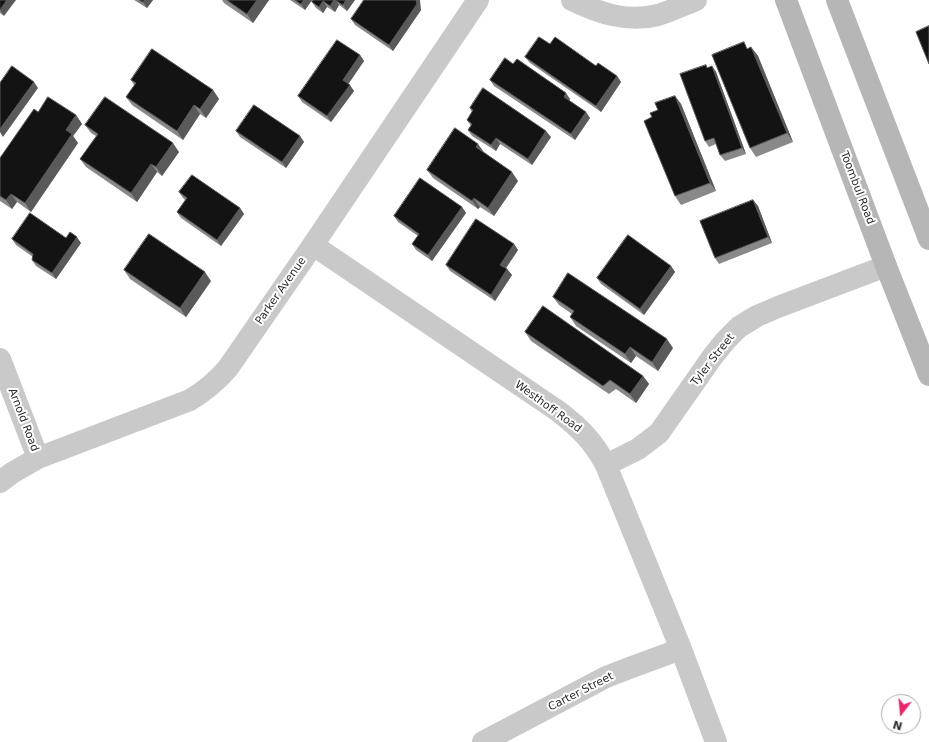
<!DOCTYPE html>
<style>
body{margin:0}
#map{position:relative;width:929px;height:742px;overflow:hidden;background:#fff;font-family:"DejaVu Sans",sans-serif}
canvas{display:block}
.north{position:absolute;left:881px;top:694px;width:40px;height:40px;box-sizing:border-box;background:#fff;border:1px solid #ababab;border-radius:50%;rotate:196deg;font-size:11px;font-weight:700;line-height:16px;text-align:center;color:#2c2c2c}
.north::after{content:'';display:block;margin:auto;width:14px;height:18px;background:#f0226b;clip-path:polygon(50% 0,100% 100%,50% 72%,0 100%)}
</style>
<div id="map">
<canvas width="929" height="742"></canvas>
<div class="north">N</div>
</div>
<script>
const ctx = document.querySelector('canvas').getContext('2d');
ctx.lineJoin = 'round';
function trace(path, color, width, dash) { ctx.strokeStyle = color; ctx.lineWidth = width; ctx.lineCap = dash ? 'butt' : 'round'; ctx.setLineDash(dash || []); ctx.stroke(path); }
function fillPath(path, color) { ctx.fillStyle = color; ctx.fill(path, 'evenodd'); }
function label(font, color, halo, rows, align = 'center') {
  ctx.font = font + ' "DejaVu Sans",sans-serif'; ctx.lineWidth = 4; ctx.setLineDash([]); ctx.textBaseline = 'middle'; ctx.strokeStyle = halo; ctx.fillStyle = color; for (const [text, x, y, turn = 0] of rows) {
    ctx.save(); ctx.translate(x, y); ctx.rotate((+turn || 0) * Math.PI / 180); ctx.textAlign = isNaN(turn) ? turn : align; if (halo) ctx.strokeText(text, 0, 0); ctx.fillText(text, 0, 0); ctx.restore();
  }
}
trace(new Path2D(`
 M572,0C599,13 628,23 658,15C671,11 684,5 696,0
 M313,245L558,411C580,428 593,441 606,465L681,649L716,742
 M0,359L38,458
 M606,465L638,449L659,433L713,356L726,340L739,327L757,316L778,307L886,266
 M0,482L12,473L38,458L190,400C205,391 217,381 228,368L313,245L478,0
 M483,742L606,677L632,667L681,649`), '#c9c9c9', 22);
trace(new Path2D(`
 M786,0L886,266L929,375
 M837,0L929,239`), '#b6b6b6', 22);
fillPath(new Path2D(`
 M0,0L4,16L0,13Z
 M134,0H153L147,8Z
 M222,0H269L253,23L224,3Z
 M290,0H312L305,10Z
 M313,0H355L347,11L339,5L335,12L327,7L323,13L316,8L312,2Z
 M421,10L393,51L355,25L351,19Z
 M550,44L617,76L621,82L601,112L530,63L525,57Z
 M751,47L758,56L793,142L756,157L750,148Z
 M360,55L364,61L348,84L354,91L331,122L302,102L298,96Z
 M513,64L570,99L569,101L590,118L575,140L494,86L490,80Z
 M706,65L708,68L712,66L716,72L746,154L725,161L720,155L716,144L709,147L705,141Z
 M131,80L213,90L219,99L206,118L200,114L183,140L132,105L126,97L134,85Z
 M675,96L681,104L716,191L681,205L675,196L652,117L658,110Z
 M470,108L551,137L532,165L500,144L496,151L472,136L468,130L471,126L467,120L472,112Z
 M38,112L76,115L82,124L73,136L78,143L31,212L17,202L12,209L0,201V158Z
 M85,125L179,152L162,176L157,172L137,202L86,167L80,159L96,136L91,133Z
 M236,131L300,136L304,142L286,168L240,137Z
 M483,152L518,181L494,216L480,207L478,209L433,178L427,170Z
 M179,192L240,208L244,214L221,246L181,218L177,212L185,200L183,198Z
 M753,200L758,206L772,243L719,264L715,258Z
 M462,207L466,213L432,261L416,250L412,244L418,236L398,222L394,216Z
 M66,238L81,243L56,279L36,266L32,260L33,257L16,245L12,239Z
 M514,244L518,250L506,268L507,269L512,275L495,301L450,271L446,265Z
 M671,266L675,272L644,315L601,284L597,278Z
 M124,270L211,281L186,317L130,279Z
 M553,297L673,348L658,371L636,356L631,363L576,326L570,317L572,314L559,305Z
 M525,332L643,376L649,384L636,403L616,389L609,394L531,341Z`), '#898989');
fillPath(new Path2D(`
 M7,0H16L4,16L0,10Z
 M145,0H153L147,8L143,2Z
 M257,0H269L253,23L247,14Z
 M304,0H312L305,10L301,4Z
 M334,0H335L339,5L335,12L330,6Z
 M346,0H355L347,11L343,5Z
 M416,0H420L421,10L393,51L389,45Z
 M323,1L327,7L323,13L319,7Z
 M751,47L758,56L793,142L787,133Z
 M360,55L364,61L347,86L343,80Z
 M712,66L716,72L746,154L742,148Z
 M617,76L621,82L601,112L596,106Z
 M34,82L38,88L3,137L0,132V129Z
 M350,85L354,91L331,122L327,116Z
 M213,90L219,99L206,118L200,109Z
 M566,93L570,99L568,103L564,97Z
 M675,96L681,104L716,191L710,183Z
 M194,105L200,114L183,140L177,131Z
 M586,112L590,118L575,140L571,134Z
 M76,115L82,124L73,136L78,143L31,212L25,203L66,130Z
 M546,131L551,137L532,165L528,159Z
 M300,136L304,142L286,168L282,162Z
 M496,138L500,144L496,151L491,145Z
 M173,143L179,152L162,176L156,167Z
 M478,144L484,152L476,147Z
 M151,164L157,172L137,202L131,193Z
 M512,172L518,181L494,216L488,208Z
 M11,194L17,202L12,209L6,200Z
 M474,198L480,207L478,209L472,201Z
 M753,200L758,206L772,243L768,237Z
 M462,207L466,213L432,261L428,255Z
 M240,208L244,214L221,246L217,240Z
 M77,237L81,243L56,279L52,273Z
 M514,244L518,250L504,271L500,265Z
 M671,266L675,272L644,315L640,309Z
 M507,269L512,275L495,301L491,295Z
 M205,272L211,281L186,317L180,308Z
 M667,339L673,348L658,371L652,362Z
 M630,347L636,356L631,363L625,354Z
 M643,376L649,384L636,403L630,394Z`), '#5a5a5a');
const building = new Path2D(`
 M0,0H7L0,10Z
 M139,0H145L143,2Z
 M227,0H257L247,14Z
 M295,0H304L301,4Z
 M313,0H334L330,6L323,1L319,7L312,2Z
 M335,0H346L343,5Z
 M364,0H416L417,4L389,45L351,19Z
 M929,26V64L916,32Z
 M539,37L550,44L555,37L596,66L598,63L617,76L596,106L525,57Z
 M337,40L360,55L343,80L350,85L327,116L298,96Z
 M744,42L747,49L751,47L787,133L750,148L712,55Z
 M152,49L213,90L200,109L194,105L177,131L126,97L136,83L131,80Z
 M505,58L513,64L517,59L566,93L564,97L586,112L571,134L490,80Z
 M706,65L707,68L712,66L742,148L720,155L714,138L705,141L680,74Z
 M12,66L34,82L0,129V83Z
 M483,88L546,131L528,159L496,138L491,145L468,130L472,124L467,120L473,110L470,108Z
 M675,96L710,183L675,196L644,121L652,117L650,113L658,110L655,103Z
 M48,97L76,115L66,130L72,134L25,203L11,194L6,200L0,196V158L34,109L38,112Z
 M105,97L173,143L156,167L151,164L131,193L80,159L98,134L85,125Z
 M254,105L300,136L282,162L236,131Z
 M455,128L478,144L476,147L512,172L488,208L474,198L472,201L427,170Z
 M192,175L240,208L217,240L177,212L187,198L179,192Z
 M420,178L462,207L428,255L412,244L419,234L394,216Z
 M753,200L768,237L715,258L700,221Z
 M30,213L66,238L70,232L77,237L52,273L32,260L33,254L12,239Z
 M476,219L514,244L500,265L507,269L491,295L446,265Z
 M149,234L205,272L180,308L124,270Z
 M628,235L671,266L640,309L597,278Z
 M568,273L667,339L652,362L630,347L625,354L570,317L574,311L553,297Z
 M543,306L643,376L630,394L610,380L603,386L525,332Z`);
fillPath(building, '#131313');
trace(building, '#5a5a5a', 1);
label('11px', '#2c2c2c', '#fff', [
 ["Toombul Road",857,188,69],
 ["Parker Avenue",281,291,-55],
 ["Tyler Street",713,360,-52],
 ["Westhoff Road",548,407,36],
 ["Arnold Road",23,420,69],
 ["Carter Street",581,692,-27]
]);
</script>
